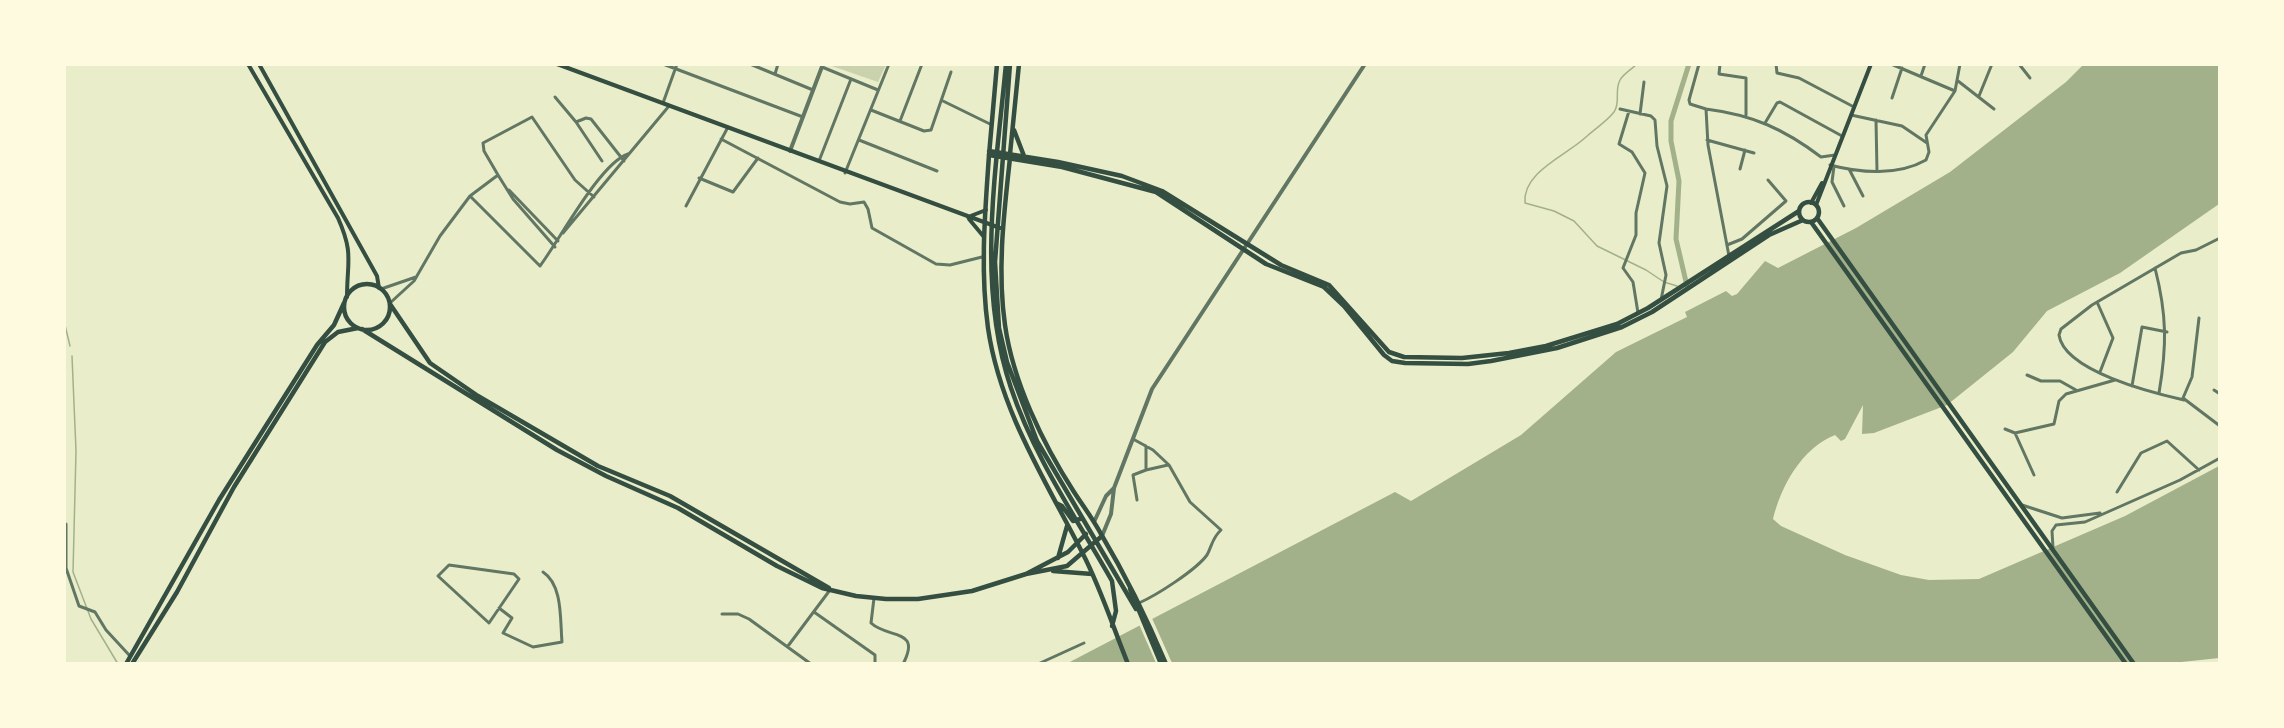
<!DOCTYPE html>
<style>
body{margin:0}
#map{position:relative;width:2284px;height:728px;overflow:hidden;background:#e9edc9;font-family:"Noto Sans",sans-serif}
canvas{display:block}
.frame{position:absolute;inset:0;border:66px solid #fefae0;pointer-events:none}
</style>
<div id="map">
<canvas width="2284" height="728"></canvas>
<div class="frame"></div>
</div>
<script>
const ctx = document.querySelector('canvas').getContext('2d');
ctx.lineJoin = 'round';
function fillPath(path, color) { ctx.fillStyle = color; ctx.fill(path, 'evenodd'); }
function trace(path, color, width, dash) { ctx.strokeStyle = color; ctx.lineWidth = width; ctx.lineCap = dash ? 'butt' : 'round'; ctx.setLineDash(dash || []); ctx.stroke(path); }
fillPath(new Path2D(`
 M829,65H886L878,82Z`), '#cad2ad');
fillPath(new Path2D(`
 M2083,65H2219V204L2120,273L2047,311L2013,352L1947,405L1874,433L1862,434L1863,405L1845,439L1841,441L1835,435C1802,448 1781,486 1773,519L1781,526L1845,555L1901,575L1929,580L1979,579L2125,516L2219,466V658L2163,664H1066L1395,492L1411,501L1521,435L1616,352L1687,317L1685,312L1726,291L1732,296L1737,294L1765,261L1778,268L1856,228L1950,172L2066,82Z`), '#a3b18a');
fillPath(new Path2D(`
 M1151,616L1172,663H1156L1138,622Z`), '#e9edc9');
trace(new Path2D(`
 M1637,64C1632,69 1623,74 1620,80C1614,91 1621,102 1614,112C1607,121 1595,129 1586,137C1567,155 1522,172 1525,203L1554,211L1574,221L1597,246L1646,270L1664,282L1677,286
 M64,321L70,346
 M72,356L76,451L73,572L91,619L118,664`), '#a3b18a', 1.5);
trace(new Path2D(`
 M1687,286L1676,239L1679,181L1671,141V121L1689,64`), '#a3b18a', 5);
trace(new Path2D(`
 M663,64L803,117
 M750,64L813,90
 M1699,64L1689,100L1690,104L1706,109L1708,145L1729,256
 M1720,64L1719,74L1746,78V115
 M1776,64L1777,73L1799,78L1854,107
 M1891,64L1955,91
 M2019,64L2030,78
 M822,67L878,90
 M775,74L778,64
 M1921,76L1925,64
 M1958,81L1994,109
 M1979,96L1992,64
 M555,97L576,122L602,161
 M1892,98L1902,68
 M943,101L992,125
 M663,103L677,64
 M1620,109L1651,116L1655,120L1657,146L1667,186L1659,243L1666,275L1661,300
 M1706,109C1753,115 1784,129 1821,157L1835,155
 M871,110L924,131L931,130L951,72
 M1629,111L1619,144L1632,152L1645,173L1636,213V235L1623,268L1633,282L1638,313
 M1640,114L1644,82
 M1851,115L1902,126L1927,143
 M1876,120L1877,171
 M900,121L922,64
 M576,122L586,118L591,119L624,161
 M1765,123L1777,103L1780,102L1842,136
 M721,139L840,202L850,204L864,202L868,209L872,228L936,264L950,265L982,257
 M859,140L937,171
 M1707,140L1754,153
 M819,161L851,79
 M1830,165C1860,173 1898,176 1926,160L1929,152L1926,135L1955,91L1960,64
 M1834,166L1832,182L1844,206
 M1740,169L1745,150
 M1849,169L1863,196
 M845,173L889,64
 M498,175L484,151L483,143L532,117L575,180L594,197
 M699,178L733,192L758,158
 M509,190L558,241
 M470,196L540,266C559,241 600,163 628,154
 M686,206L728,127
 M563,233L669,106
 M1727,245L1742,239L1786,201L1768,180
 M2155,268C2167,315 2167,346 2159,393
 M381,289L416,277
 M2097,302L2113,338L2100,372
 M390,303L414,281L440,236L470,196L498,175L513,199L555,247
 M2199,318L2192,377L2183,398L2220,426
 M2027,375L2041,381H2060L2076,390
 M2132,386L2142,327L2167,332
 M2214,390L2220,394
 M2184,400C2153,393 2064,371 2059,335L2061,329L2092,305L2181,253L2196,250L2220,238
 M2005,429L2015,433L2054,424L2059,401L2066,394L2115,380
 M2015,433L2034,475
 M1133,439L1153,450L1169,465L1190,502L1221,530C1212,538 1212,546 1207,555C1196,570 1157,595 1139,603
 M1146,470L1168,465
 M2117,492L2141,453L2167,441L2199,470
 M1137,500L1133,475L1146,470V446
 M2022,505L2062,518L2100,513
 M66,524V568L79,606L95,612L106,630L130,656
 M2053,548L2052,531L2056,525L2085,522L2180,480L2220,458
 M449,565L514,574L519,579L489,623L438,576Z
 M874,598L871,623C888,639 922,628 903,664
 M499,608L512,618L503,633L533,647L562,642C560,620 563,585 543,572
 M814,612L875,655V664
 M722,614H738L749,619L811,664
 M788,646L830,590
 M1038,664L1084,643`), '#617663', 3);
trace(new Path2D(`
 M790,151L823,64
 M1094,522L1106,496L1114,488L1152,389L1365,64
 M1102,536L1111,514L1114,488`), '#617663', 4);
trace(new Path2D(`
 M248,64L338,218C354,254 347,261 347,297
 M259,64L377,276L379,288
 M557,64L1000,228
 M1811,203L1822,183
 M1816,205L1871,64
 M968,217L986,210
 M969,219L984,237`), '#344e41', 4);
trace(new Path2D(`
 M1006,64C996,171 976,285 1011,388C1034,457 1077,519 1112,581L1116,611L1112,626
 M1010,64L995,262L999,328L1007,362L1037,441L1136,609
 M989,155C985,213 980,270 988,328C1000,411 1046,481 1083,554C1101,589 1113,627 1128,664
 M1010,158C1004,213 997,269 1005,325C1013,382 1043,444 1074,492C1083,506 1093,519 1101,534C1126,576 1147,619 1166,664
 M344 307a23 23 0 1 1 46 0a23 23 0 1 1-46 0Z
 M390,304L430,363L478,396L598,466L670,496L829,588
 M362,329L557,450L606,476L678,508L777,566L822,588L856,596L886,599H918L972,591L1026,574L1067,566L1102,536
 M1056,503L1062,506L1073,521L1080,519
 M1058,558L1067,526
 M1053,571L1092,574
 M1026,574L1068,552L1086,534
 M1130,589L1161,664
 M126,664L219,500L317,345L334,325L344,303
 M132,664L177,592L234,487L325,342L338,332L358,328`), '#344e41', 4.5);
trace(new Path2D(`
 M997,64L989,155L1062,167L1156,192L1266,264L1324,287L1344,306L1384,355L1392,361L1405,363L1468,364L1491,361L1557,348L1622,327L1652,312L1769,235L1803,220
 M1014,130L1024,156
 M989,151L1058,162L1122,176L1162,191L1281,265L1329,285L1389,352L1404,357L1462,358L1509,353L1546,346L1617,324L1648,308L1799,211
 M1010,154L1019,64
 M1799 212a10 10 0 1 1 20 0a10 10 0 1 1-20 0Z
 M1817,218L2134,664
 M1811,222L2126,664`), '#344e41', 4.5);
</script>
